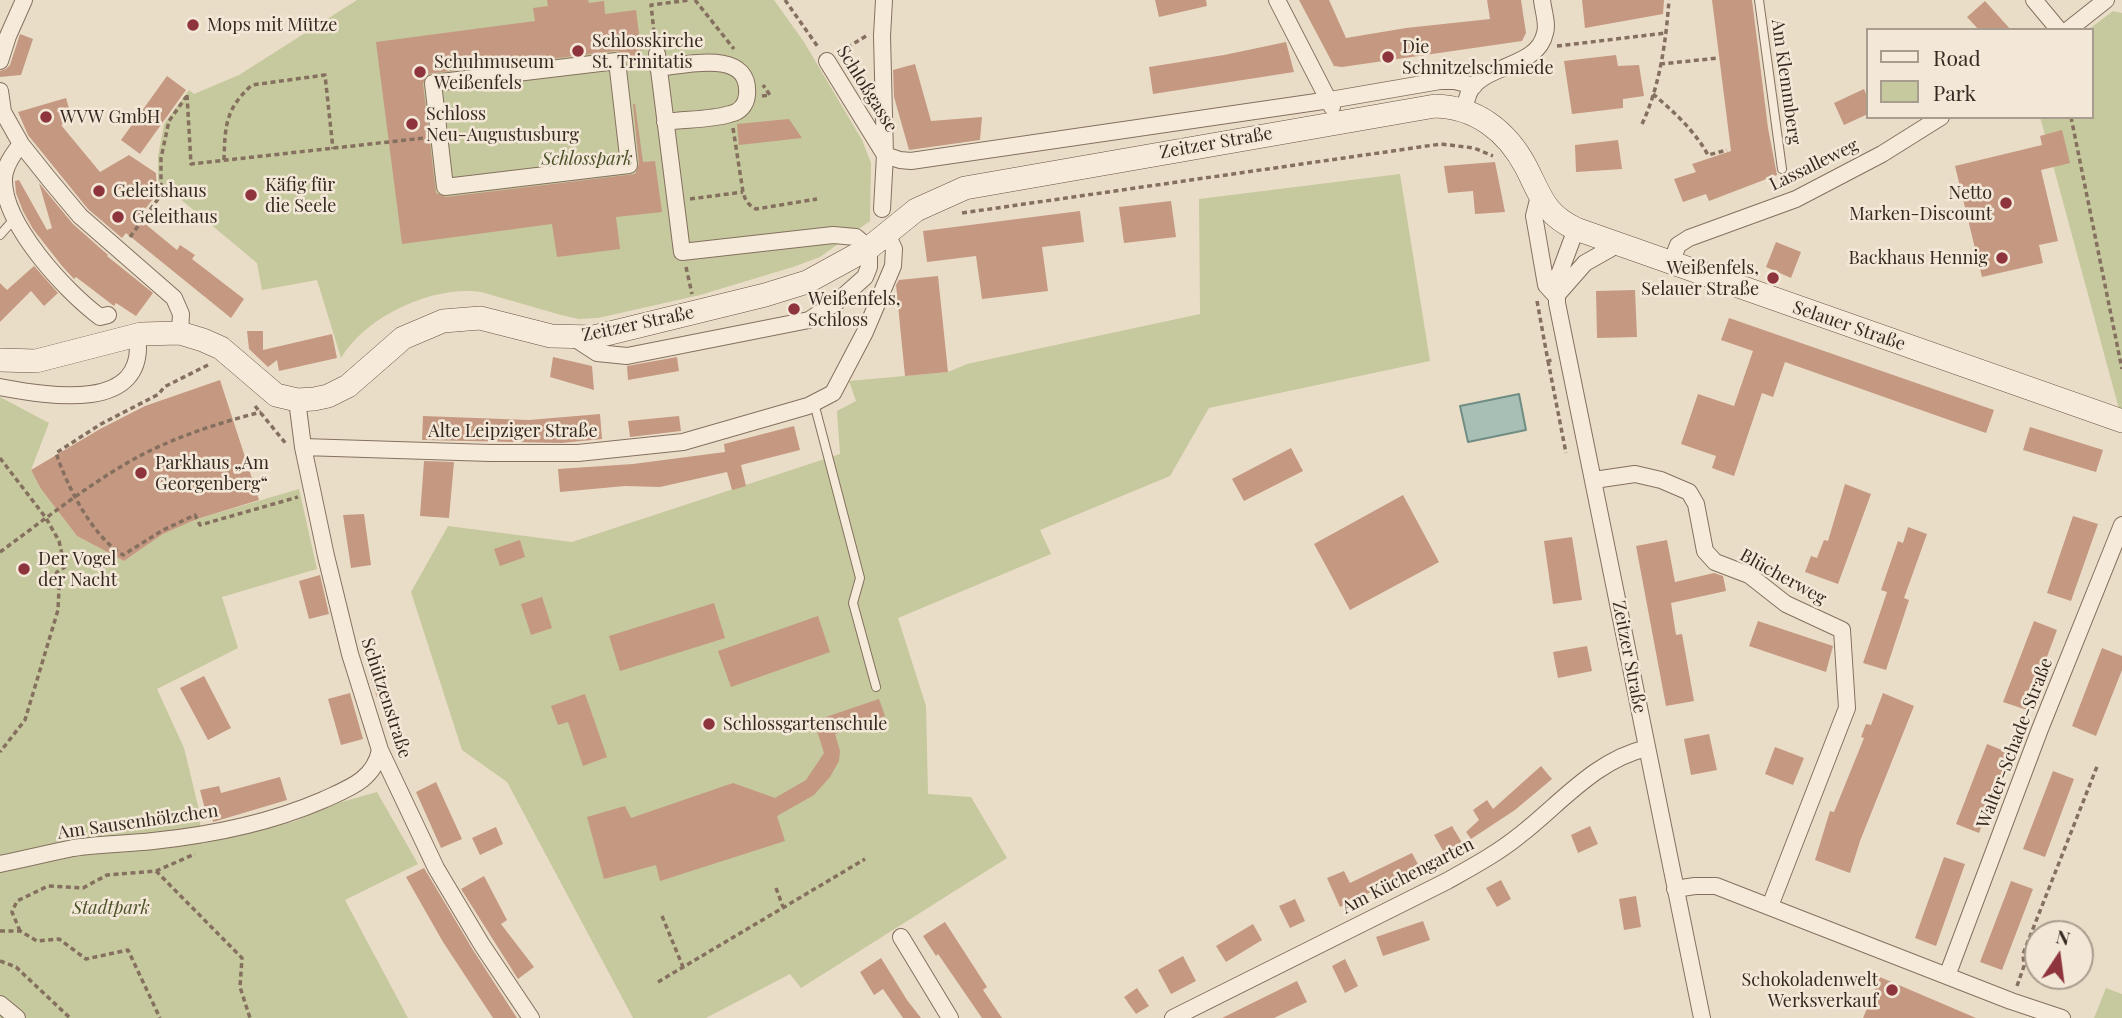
<!DOCTYPE html>
<meta charset="utf-8">
<style>
body{margin:0}
#map{position:relative;width:2122px;height:1018px;overflow:hidden;background:#eaddc8;font-family:"Playfair Display",serif}
canvas{display:block}
.legend{position:absolute;left:1866px;top:28px;width:228px;height:91px;box-sizing:border-box;background:#f3e8d7;border:2px solid #a89c8e;margin:0;padding:9px 12px;list-style:none;font-size:21px;color:#372921}
.legend li{display:flex;align-items:center;gap:14px;height:35px}
.legend b{width:35px;border:2px solid #a89c8e}
.north{position:absolute;left:2024px;top:920px;width:70px;height:70px;box-sizing:border-box;background:#f3e8d7;border:2px solid #a89c8e;border-radius:50%;rotate:13deg;font-size:19px;font-weight:700;line-height:28px;text-align:center;color:#372921}
.north::after{content:'';display:block;margin:auto;width:24px;height:32px;background:#8e343d;clip-path:polygon(50% 0,100% 100%,50% 72%,0 100%)}
</style>
<div id="map">
<canvas width="2122" height="1018"></canvas>
<ul class="legend">
<li><b style="height:9px;background:#f6ebda"></b>Road</li>
<li><b style="height:19px;background:#c6c89d"></b>Park</li>
</ul>
<div class="north">N</div>
</div>
<script>
const ctx = document.querySelector('canvas').getContext('2d');
ctx.lineJoin = 'round';
function fillPath(path, color) { ctx.fillStyle = color; ctx.fill(path, 'evenodd'); }
function trace(path, color, width, dash) { ctx.strokeStyle = color; ctx.lineWidth = width; ctx.lineCap = dash ? 'butt' : 'round'; ctx.setLineDash(dash || []); ctx.stroke(path); }
function label(font, color, halo, rows, align = 'center') {
  ctx.font = font + ' "Playfair Display",serif'; ctx.lineWidth = 5; ctx.setLineDash([]); ctx.textBaseline = 'middle'; ctx.strokeStyle = halo; ctx.fillStyle = color; for (const [text, x, y, turn = 0] of rows) {
    ctx.save(); ctx.translate(x, y); ctx.rotate((+turn || 0) * Math.PI / 180); ctx.textAlign = isNaN(turn) ? turn : align; if (halo) ctx.strokeText(text, 0, 0); ctx.fillText(text, 0, 0); ctx.restore();
  }
}
fillPath(new Path2D(`
 M357,0H774L804,42L862,140L871,163L870,221L820,257L793,267L700,295L598,318L579,319L561,315L481,292C433,285 366,316 341,358L317,280L262,290L257,263L179,198L158,191V156L164,124L189,90L194,94L239,75Z
 M2113,11L2122,13V410L2119,409L2040,117H2092V30H2088Z
 M1400,174L1430,361L1209,408L1170,476L1040,530L1051,554L898,618L926,706L928,794L971,797L1007,858L801,988L790,974L706,1018H633L507,782L462,750L411,592L448,526L572,542L840,454L837,411L856,401L849,381L948,372L967,364L1200,314L1199,199Z
 M0,397L49,423L31,470L41,489L77,536L124,561L163,534L197,519L299,489L317,569L222,597L238,648L157,689L184,748L199,810L202,844L293,822L338,803L377,792L418,864L345,900L408,1018H0Z
 M2106,988L2122,994V1018H2094Z`), '#c6c89d');
const water = new Path2D(`
 M1519,394L1526,430L1468,442L1460,406Z`);
fillPath(water, '#a8bfb6');
trace(water, '#708d83', 2);
fillPath(new Path2D(`
 M547,0H588L589,3L604,1L605,14L636,10L642,58L627,60L625,54L616,51L427,74L423,84L436,193L446,197L635,174L639,164L633,104H635L643,162L655,161L662,212L616,217L620,249L557,257L552,224L402,244L376,42L535,21L533,8L548,6Z
 M1155,0H1206L1207,6L1159,17Z
 M1299,0H1329L1346,38L1406,28L1490,19L1487,0H1521L1526,33L1522,41L1342,67L1334,66Z
 M1582,0H1664L1663,14L1585,28Z
 M1712,0H1752L1768,128L1777,175L1709,201L1706,194L1683,202L1674,179L1696,172L1692,164L1731,151Z
 M1985,1L2011,30H1979L1967,17Z
 M20,34L33,39L21,75L0,77V71L6,69L10,65Z
 M1286,42L1294,72L1153,94L1149,67L1224,55Z
 M1616,55L1618,66L1639,65L1644,96L1623,99V108L1572,114L1564,61Z
 M915,64L931,121L982,117L980,140L909,150L894,97L893,70Z
 M167,76L186,90L140,154L121,140Z
 M1864,89L1868,99V114L1844,125L1834,103Z
 M66,98L73,122L61,125L100,172L129,155L156,173L157,194L138,218L177,250L180,245L195,255L192,259L244,299L231,318L126,233L122,238L88,209L28,135L18,112Z
 M789,119L802,138L739,145L737,124Z
 M2062,130L2070,163L2041,170L2058,241L2039,245L2043,263L1982,277L1955,166L2042,145L2040,136Z
 M1618,140L1622,169L1576,172L1575,145Z
 M1495,162L1505,212L1475,214L1473,191L1448,193L1444,166Z
 M19,180L47,230L52,228L39,183L73,224L108,255L107,256L153,293L136,316L116,303L114,306L76,277L74,279L62,266L33,229L23,211L16,193L15,181Z
 M1171,201L1176,237L1124,243L1119,207Z
 M1080,211L1084,242L1042,247L1048,291L982,299L976,256L927,262L923,231Z
 M1776,242L1801,252L1791,278L1766,267Z
 M34,266L58,293L44,306L31,291L0,322V283L7,290Z
 M938,276L948,372L905,376L896,285L899,280Z
 M1635,290L1637,337L1597,338L1596,291Z
 M1729,318L1994,410L1986,433L1785,362L1773,397L1762,393L1734,476L1712,468L1716,456L1681,444L1698,394L1734,406L1753,351L1721,340Z
 M247,331H263V350L332,334L337,358L279,371L277,360L268,367L249,349Z
 M553,357L592,366L594,390L550,377Z
 M677,357L679,371L628,380L627,366Z
 M220,380L259,500L197,519L163,534L124,561L77,536L41,489L31,470L100,429L145,406Z
 M600,414L602,439L561,443L422,440L423,416L529,420Z
 M679,416L681,431L630,437L628,421Z
 M794,426L800,450L741,465L746,486L732,490L727,472L660,487L625,486L560,492L558,469L633,464L725,452L724,444Z
 M2030,427L2103,450L2096,472L2023,450Z
 M1291,448L1303,471L1244,501L1232,479Z
 M424,461L454,462L449,518L420,516Z
 M1845,484L1871,494L1838,584L1805,572L1811,556L1817,558L1824,540L1828,541Z
 M1403,495L1439,562L1350,610L1314,544Z
 M364,514L371,565L351,568L343,515Z
 M2073,516L2098,524L2071,601L2047,593Z
 M1908,527L1927,534L1904,598L1909,600L1886,670L1863,663L1887,592L1881,590L1898,541L1903,543Z
 M1572,537L1582,600L1553,604L1544,541Z
 M520,540L525,557L500,566L494,549Z
 M1667,540L1675,582L1714,573L1723,576L1726,591L1671,603L1676,635L1682,634L1694,701L1666,706L1636,546Z
 M320,575L329,614L309,619L299,581Z
 M542,597L552,628L531,635L521,604Z
 M714,603L725,638L620,671L609,636Z
 M818,616L830,652L731,687L718,651Z
 M1758,621L1833,646L1826,672L1749,646Z
 M2034,621L2057,630L2027,710L2003,702Z
 M1587,646L1592,671L1558,678L1553,652Z
 M2102,648L2122,656V670L2096,736L2072,726Z
 M384,671L390,693L377,698L370,674Z
 M204,676L231,728L208,740L180,688Z
 M350,693L363,739L341,745L328,699Z
 M1883,693L1914,706L1860,841L1850,873L1815,860L1830,811L1834,812L1864,738L1861,737L1866,724L1871,725Z
 M585,694L607,757L583,766L568,722L558,725L551,706Z
 M879,699L885,716L835,734L840,751L839,761L830,777L814,795L777,816L785,841L660,881L656,865L604,879L587,817L625,806L631,818L733,783L775,798L806,780L824,753L814,721Z
 M1709,734L1717,770L1691,775L1684,739Z
 M1987,744L2009,753L1979,833L1956,824Z
 M1775,747L1804,758L1793,785L1765,774Z
 M1541,766L1552,779L1515,810L1471,839L1466,832L1479,820L1473,810L1487,800L1493,809Z
 M2053,771L2074,779L2045,857L2023,849Z
 M280,777L287,800L213,822L211,812L206,813L200,790L219,786L221,793Z
 M436,782L462,839L441,848L416,792Z
 M1452,826L1464,846L1446,856L1434,835Z
 M1590,826L1598,844L1578,853L1571,835Z
 M496,827L503,844L480,855L472,838Z
 M1412,853L1420,868L1340,907L1327,878L1344,871L1350,883Z
 M1944,857L1965,864L1936,946L1915,938Z
 M424,868L473,950L517,1018H493L443,942L406,877Z
 M484,876L507,920L501,924L534,967L518,979L461,889Z
 M1501,880L1511,899L1497,907L1486,888Z
 M2011,881L2033,889L2002,970L1980,962Z
 M1636,896L1641,927L1624,930L1619,899Z
 M1295,899L1305,921L1290,928L1279,906Z
 M1423,921L1430,940L1383,956L1376,937Z
 M945,922L987,987L983,990L1002,1018H982L938,954L936,956L923,936Z
 M1253,924L1262,940L1226,962L1216,946Z
 M1183,956L1196,981L1171,994L1158,970Z
 M881,958L907,1000L921,1018H903L883,989L874,995L860,972Z
 M1345,959L1358,986L1345,993L1332,966Z
 M1880,977L1976,1018H1863Z
 M1297,981L1307,1002L1274,1018H1222Z
 M1137,988L1149,1006L1136,1014L1124,997Z`), '#c59881');
const lane = new Path2D(`
 M1759,0L1782,169
 M0,235L15,218
 M814,403L860,578L853,603L876,687`);
const street = new Path2D(`
 M884,0L882,36L885,155L900,160L911,161L1330,100L1440,81H1455L1474,86
 M1277,0L1332,107
 M2034,0L2059,30
 M2068,30L2106,0
 M0,61L8,36L24,0
 M617,61L629,165L445,187L433,83Z
 M827,61L885,155L882,209
 M658,68C686,65 751,48 747,95C746,105 740,112 730,114C710,120 686,119 665,122
 M0,91L3,112L21,144L49,179L80,216L174,298L181,314L180,333
 M1464,110C1466,103 1467,95 1471,89C1488,64 1538,67 1545,33C1548,24 1543,10 1542,0
 M21,144C13,154 5,165 4,178C2,223 65,291 100,317L108,315
 M1539,196L1534,216L1536,227L1546,285L1556,296
 M1576,229L1557,280V303L1702,1018
 M1671,263L1678,245L1689,238L1796,199L1882,154L1941,117
 M1556,296L1585,263L1617,245
 M574,338L597,353L627,356L809,320L838,301L865,277L869,267V248L856,237L833,235L682,252L657,54
 M0,387C48,396 149,414 137,335
 M297,400L303,447L326,556L350,654L380,750L436,868L482,945L531,1018
 M303,447L490,453H578L683,442L808,406L833,393L865,332L893,266L894,249L887,234
 M1594,480L1635,474L1661,480L1689,492L1696,504L1705,551L1715,562L1749,575L1786,604L1842,630L1847,708L1770,906
 M0,864C24,859 49,853 73,848C99,844 126,844 153,841C211,835 270,823 323,800C349,788 374,780 380,750
 M1675,889L1695,886H1716L2011,1001L2062,1018
 M901,937L950,1018
 M1947,976L2040,729L2122,525
 M0,1004L17,1018
 M1173,1018L1447,881C1472,867 1498,853 1520,835C1560,804 1595,760 1647,748`);
const secondary = new Path2D(`
 M0,360L36,361L141,334L180,333L203,340L221,348L276,395L297,400L314,399L328,396L348,386L403,338L443,321L480,318L551,336L594,337L765,295L807,282L869,248L916,210L965,188L1435,106C1476,107 1507,131 1526,167C1541,196 1544,214 1576,229L2122,421`);
trace(lane, '#85705f', 10);
trace(street, '#85705f', 18);
trace(secondary, '#675142', 24);
trace(new Path2D(`
 M695,0L734,49
 M785,0L818,47
 M655,41L651,5L690,0
 M1557,46L1666,33
 M840,52L866,36
 M1660,64L1719,58
 M1653,94C1673,111 1695,131 1708,155L1727,150
 M187,95L191,164L424,138
 M762,96L770,95L763,85
 M2071,117L2122,369
 M1642,124C1660,86 1666,41 1669,0
 M733,128L743,192C745,200 748,205 756,209L817,199
 M224,160C225,127 225,109 252,85L325,75L333,149
 M690,199L743,192
 M962,213L1441,144L1474,148L1493,156
 M130,237L161,195V158L169,121L186,97
 M686,267L692,294
 M1537,301L1548,361L1553,360
 M1548,361L1566,453
 M208,365L164,387L159,394L101,424L56,453C67,486 92,536 123,555L163,530L195,515L200,525L298,497
 M255,406L287,445
 M0,458L46,518L59,541L65,567L57,572L54,578L59,589L58,610L25,720L0,752
 M0,552C44,520 86,486 134,459C172,438 218,423 261,412
 M156,871L242,958L240,987L250,1018
 M776,888L783,907
 M662,916L683,967
 M0,931H20L37,941L59,939L86,959L128,950L160,1018
 M20,931L12,912L17,901L48,886L83,888L107,875L156,871L195,854
 M0,961L16,967L70,1018
 M658,982L865,859
 M2017,986L2024,966L2023,954L2098,764`), '#85705f', 3.5, [5, 3.5]);
trace(lane, '#f6ebda', 8);
trace(street, '#f6ebda', 16);
trace(secondary, '#f6ebda', 23);
for (const [x, y, r, color] of [
 [193,25,7,"#8e343d"],
 [578,51,7,"#8e343d"],
 [1388,57,7,"#8e343d"],
 [420,72,7,"#8e343d"],
 [46,117,7,"#8e343d"],
 [412,124,7,"#8e343d"],
 [99,191,7,"#8e343d"],
 [251,195,7,"#8e343d"],
 [2006,203,7,"#8e343d"],
 [118,217,7,"#8e343d"],
 [2002,258,7,"#8e343d"],
 [1773,278,7,"#8e343d"],
 [794,309,7,"#8e343d"],
 [141,473,7,"#8e343d"],
 [24,569,7,"#8e343d"],
 [709,724,7,"#8e343d"],
 [1892,990,7,"#8e343d"]
]) { const dot = new Path2D(); dot.arc(x, y, r, 0, 2 * Math.PI); ctx.fillStyle = color; ctx.fill(dot); trace(dot, '#f3e8d7', 2.5); }
label('18px', '#372921', '#f3e8d7', [
 ["Mops mit Mütze",207,25],
 ["Schlosskirche",592,41],
 ["St. Trinitatis",592,62],
 ["Die",1402,47],
 ["Schnitzelschmiede",1402,68],
 ["Schuhmuseum",434,62],
 ["Weißenfels",434,83],
 ["Schloss",426,114],
 ["Neu-Augustusburg",426,135],
 ["WVW GmbH",60,117],
 ["Käfig für",265,185],
 ["die Seele",265,206],
 ["Geleitshaus",113,191],
 ["Netto",1992,193,"right"],
 ["Marken-Discount",1992,214,"right"],
 ["Geleithaus",132,217],
 ["Backhaus Hennig",1988,258,"right"],
 ["Weißenfels,",1759,268,"right"],
 ["Selauer Straße",1759,289,"right"],
 ["Weißenfels,",808,299],
 ["Schloss",808,320],
 ["Parkhaus „Am",155,463],
 ["Georgenberg“",155,484],
 ["Der Vogel",38,559],
 ["der Nacht",38,580],
 ["Schlossgartenschule",723,724],
 ["Schokoladenwelt",1878,980,"right"],
 ["Werksverkauf",1878,1001,"right"]
], 'left');
label('18px', '#372921', '#f3e8d7', [
 ["Am Klemmberg",1786,82,82],
 ["Schloßgasse",867,89,58],
 ["Zeitzer Straße",1216,143,-10],
 ["Lassalleweg",1814,165,-26],
 ["Zeitzer Straße",638,324,-12],
 ["Selauer Straße",1849,326,19],
 ["Alte Leipziger Straße",513,431],
 ["Blücherweg",1783,577,29],
 ["Zeitzer Straße",1629,657,79],
 ["Schützenstraße",386,698,72],
 ["Walter-Schade-Straße",2015,743,-69],
 ["Am Sausenhölzchen",138,822,-8],
 ["Am Küchengarten",1408,876,-27]
]);
label('italic 18px', '#4b5129', '#f3e8d7', [
 ["Schlosspark",587,159],
 ["Stadtpark",111,908]
]);
</script>
